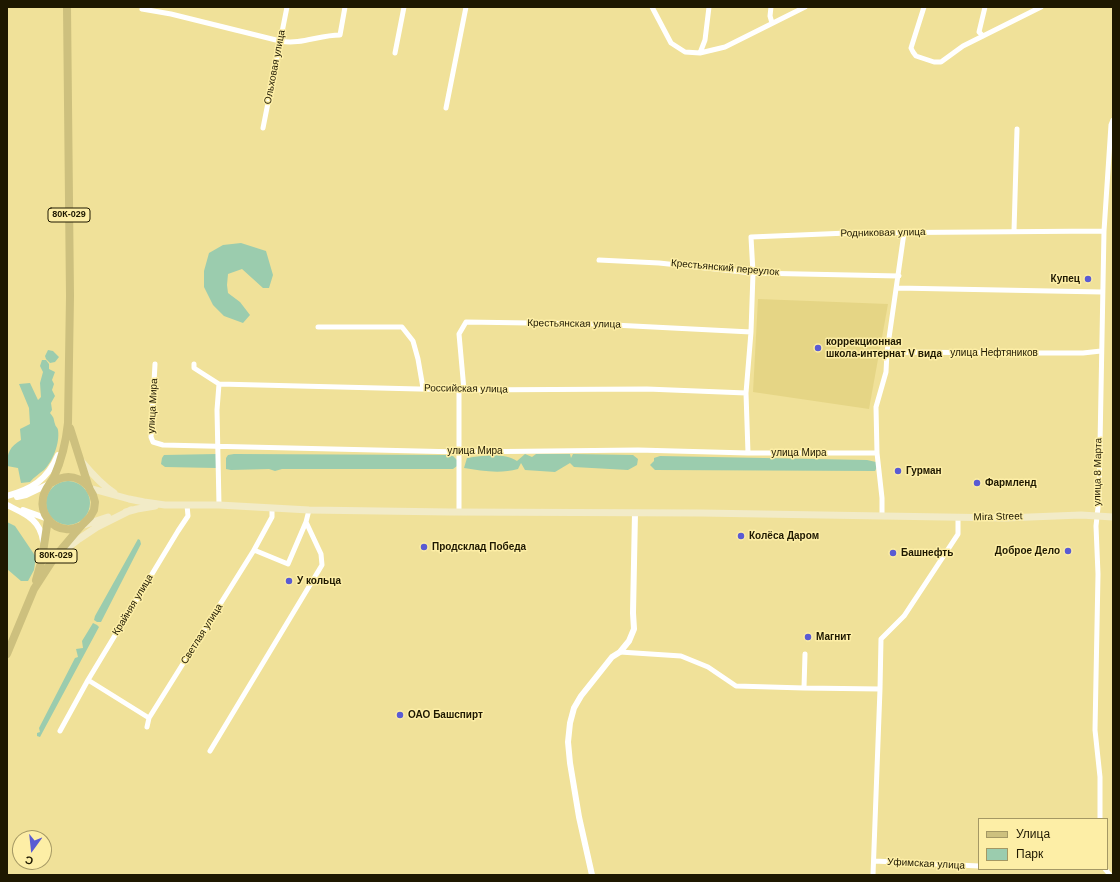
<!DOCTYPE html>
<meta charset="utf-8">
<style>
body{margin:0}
#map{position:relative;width:1120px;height:882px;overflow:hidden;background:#f0e199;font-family:Arial,sans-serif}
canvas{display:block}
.frame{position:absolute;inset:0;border:8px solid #1e1800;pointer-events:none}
.legend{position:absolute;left:978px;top:818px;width:130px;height:52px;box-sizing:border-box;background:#fdeea6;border:1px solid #a49864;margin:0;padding:5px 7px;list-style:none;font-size:12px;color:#1e1800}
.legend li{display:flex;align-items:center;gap:8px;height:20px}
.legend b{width:20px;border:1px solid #a49864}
.north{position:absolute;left:12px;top:830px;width:40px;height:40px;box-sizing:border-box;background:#fdeea6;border:1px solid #a49864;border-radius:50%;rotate:195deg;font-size:11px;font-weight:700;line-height:16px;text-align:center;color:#1e1800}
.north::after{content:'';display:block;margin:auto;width:14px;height:18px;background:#5a5bd3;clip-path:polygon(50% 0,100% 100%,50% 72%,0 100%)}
</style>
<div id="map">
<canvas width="1120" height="882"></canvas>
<div class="frame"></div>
<ul class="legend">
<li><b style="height:5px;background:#cdc07e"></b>Улица</li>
<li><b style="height:11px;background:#9bccae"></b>Парк</li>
</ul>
<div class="north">С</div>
</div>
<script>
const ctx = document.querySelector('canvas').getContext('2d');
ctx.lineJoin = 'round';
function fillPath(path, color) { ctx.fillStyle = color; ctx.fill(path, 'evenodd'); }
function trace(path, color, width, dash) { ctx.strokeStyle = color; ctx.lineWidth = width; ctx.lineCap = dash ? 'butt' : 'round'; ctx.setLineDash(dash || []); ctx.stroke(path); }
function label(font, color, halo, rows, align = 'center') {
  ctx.font = font + ' Arial,sans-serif'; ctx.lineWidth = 3; ctx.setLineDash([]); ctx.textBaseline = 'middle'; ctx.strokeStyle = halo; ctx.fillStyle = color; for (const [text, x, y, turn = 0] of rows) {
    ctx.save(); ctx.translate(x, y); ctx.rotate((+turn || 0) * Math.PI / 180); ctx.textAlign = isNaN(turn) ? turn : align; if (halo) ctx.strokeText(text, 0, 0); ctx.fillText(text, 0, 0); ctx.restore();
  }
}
fillPath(new Path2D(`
 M758,299L888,304L869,409L753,392Z`), '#e5d585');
fillPath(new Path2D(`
 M241,243L266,251L273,275L269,288H263L242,269L228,274L227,285L228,293L240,302L250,315L243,323L224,316L213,305L204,287V271L209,253L223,245Z
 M48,350L53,351L59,357L55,362L50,363L46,359L45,356Z
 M42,360H46L49,364V369L55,372L52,380L54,384L52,390L55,396L51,403L52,410L50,413C55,419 53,418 55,424C56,428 57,426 58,430C60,443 53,461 44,470C39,474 34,477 30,482L21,483L18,468L7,466C7,452 10,447 21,440L20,429L30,424L29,408L19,384L30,383L38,400L41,397L40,383L43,372L40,366Z
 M217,454L219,466L216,468L165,467L161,464L162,458L164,455Z
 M234,454L447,455L453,456L457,460V466L453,469H282L275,471L269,469L231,470L226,469V458L228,455Z
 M525,454L532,457L536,454H570L571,458L573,454L633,455L638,459L637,465L628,470L574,467L570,463L555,472L525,470L521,463L518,469C500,474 482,471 464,468L467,458C482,456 503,452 517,461Z
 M660,456L867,460L876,462L877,467L875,471L655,470L650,465L654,461V458Z
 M46 503a22 22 0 1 1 44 0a22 22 0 1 1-44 0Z
 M7,522L15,526L36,557L34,570L28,581H21L7,569Z
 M138,539L140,540L141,544L101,622H97L94,620L95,616Z
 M93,623L97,625L99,627L40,737L37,736V733L40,732L39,728L75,658L78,657L76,649L83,648L82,641Z`), '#9bccae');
trace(new Path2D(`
 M143,7L142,9L171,14L280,41C301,45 319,35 340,35L345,7
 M652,7L671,43L685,52L700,53L725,47L805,7
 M771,7L770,16L772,23
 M924,7L911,48L913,52L916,56L934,62H941L963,46L1041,7
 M983,36L979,32L985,7
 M395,53L404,7
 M700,53L705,40L709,7
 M446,108L466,7
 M263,128L287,7
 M1014,231L1017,129
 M599,260L659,263L753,273L899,276
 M897,288L1102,292
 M318,327H402L413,341L418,359L423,388
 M887,352L1032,353H1083L1101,351
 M155,364L151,437L153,442L163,445L460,452L638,450L748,453H877
 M194,364V368L219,384L459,390L647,389L746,393
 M459,390V512
 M464,390L459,334L466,322L594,324L751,332
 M748,453L746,393L751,332L753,273L751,237L848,233L1104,231
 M219,505L217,410L219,384
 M272,508V517L254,550L288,564L306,522
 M882,516V498L877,453L876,407L886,372L887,352L904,233
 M620,652L681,656L708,667L736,686L804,688
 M805,654L804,688L880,689
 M88,680L149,718
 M147,727L149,718L254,550
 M60,731L88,680L178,531L188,516L187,505
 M210,751L322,565L321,554L306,522L309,510
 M1100,819V777L1095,730L1098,574L1096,526L1099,498L1104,231L1111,125L1113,120
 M874,861L979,866
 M1105,869L1110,875
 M873,875L880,689L881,639L904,616L958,534V517`), '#fff', 5);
trace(new Path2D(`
 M7,496C32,489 47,480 58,455
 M17,497L26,495L49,484
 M7,505C25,514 40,519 43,541
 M23,510L48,519
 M592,875L579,817L570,763L568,742L570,723L574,708L581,696L612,657L620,652L629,641L634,629L633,613L635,513`), '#fff', 6);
trace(new Path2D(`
 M82,462C92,474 101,484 114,493
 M89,488L129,499L144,502L165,505H219L309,510L450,512L701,513L1005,518L1081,515L1113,517
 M126,512L137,509L155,506
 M81,526L108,517
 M62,552L79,539L97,527L131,510`), '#f2ebc7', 7);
trace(new Path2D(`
 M67,7L70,296L68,423C66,442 62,459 54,477C50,484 44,490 43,498C40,513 51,528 66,529C71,530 76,528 81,526
 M51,483C65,474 77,475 89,487
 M36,580L42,559L48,519
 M7,654L34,589L54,558L81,526L90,517L94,510L95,502L93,495L89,488L70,428`), '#cdc07e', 8);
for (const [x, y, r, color] of [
 [1088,279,4,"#5a5bd3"],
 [818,348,4,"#5a5bd3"],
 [898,471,4,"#5a5bd3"],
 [977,483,4,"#5a5bd3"],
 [741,536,4,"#5a5bd3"],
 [424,547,4,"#5a5bd3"],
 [1068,551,4,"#5a5bd3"],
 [893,553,4,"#5a5bd3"],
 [289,581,4,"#5a5bd3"],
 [808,637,4,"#5a5bd3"],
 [400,715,4,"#5a5bd3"]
]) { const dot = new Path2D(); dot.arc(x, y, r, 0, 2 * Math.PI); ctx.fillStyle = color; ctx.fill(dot); trace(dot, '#fdeea6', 1.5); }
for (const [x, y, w] of [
 [69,215,42],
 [56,556,42]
]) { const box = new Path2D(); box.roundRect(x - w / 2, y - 7, w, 14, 3); ctx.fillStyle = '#fdeea6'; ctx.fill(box); trace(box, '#1e1800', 1); }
label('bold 9px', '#1e1800', null, [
 ["80К-029",69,215],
 ["80К-029",56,556]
]);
label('10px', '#1e1800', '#fdeea6', [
 ["Ольховая улица",275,67,-79],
 ["Родниковая улица",883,233,-1],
 ["Крестьянский переулок",725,268,5],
 ["Крестьянская улица",574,324,1],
 ["улица Нефтяников",994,353],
 ["Российская улица",466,389,1],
 ["улица Мира",153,406,-87],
 ["улица Мира",475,451],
 ["улица Мира",799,453],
 ["улица 8 Марта",1098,472,-89],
 ["Mira Street",998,517,-1],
 ["Крайняя улица",133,605,-59],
 ["Светлая улица",202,634,-58],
 ["Уфимская улица",926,864,3]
]);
label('bold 10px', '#1e1800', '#fdeea6', [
 ["Купец",1080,279,"right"],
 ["коррекционная",826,342],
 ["школа-интернат V вида",826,354],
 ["Гурман",906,471],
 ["Фармленд",985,483],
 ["Колёса Даром",749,536],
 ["Продсклад Победа",432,547],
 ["Доброе Дело",1060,551,"right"],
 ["Башнефть",901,553],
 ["У кольца",297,581],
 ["Магнит",816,637],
 ["ОАО Башспирт",408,715]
], 'left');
</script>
